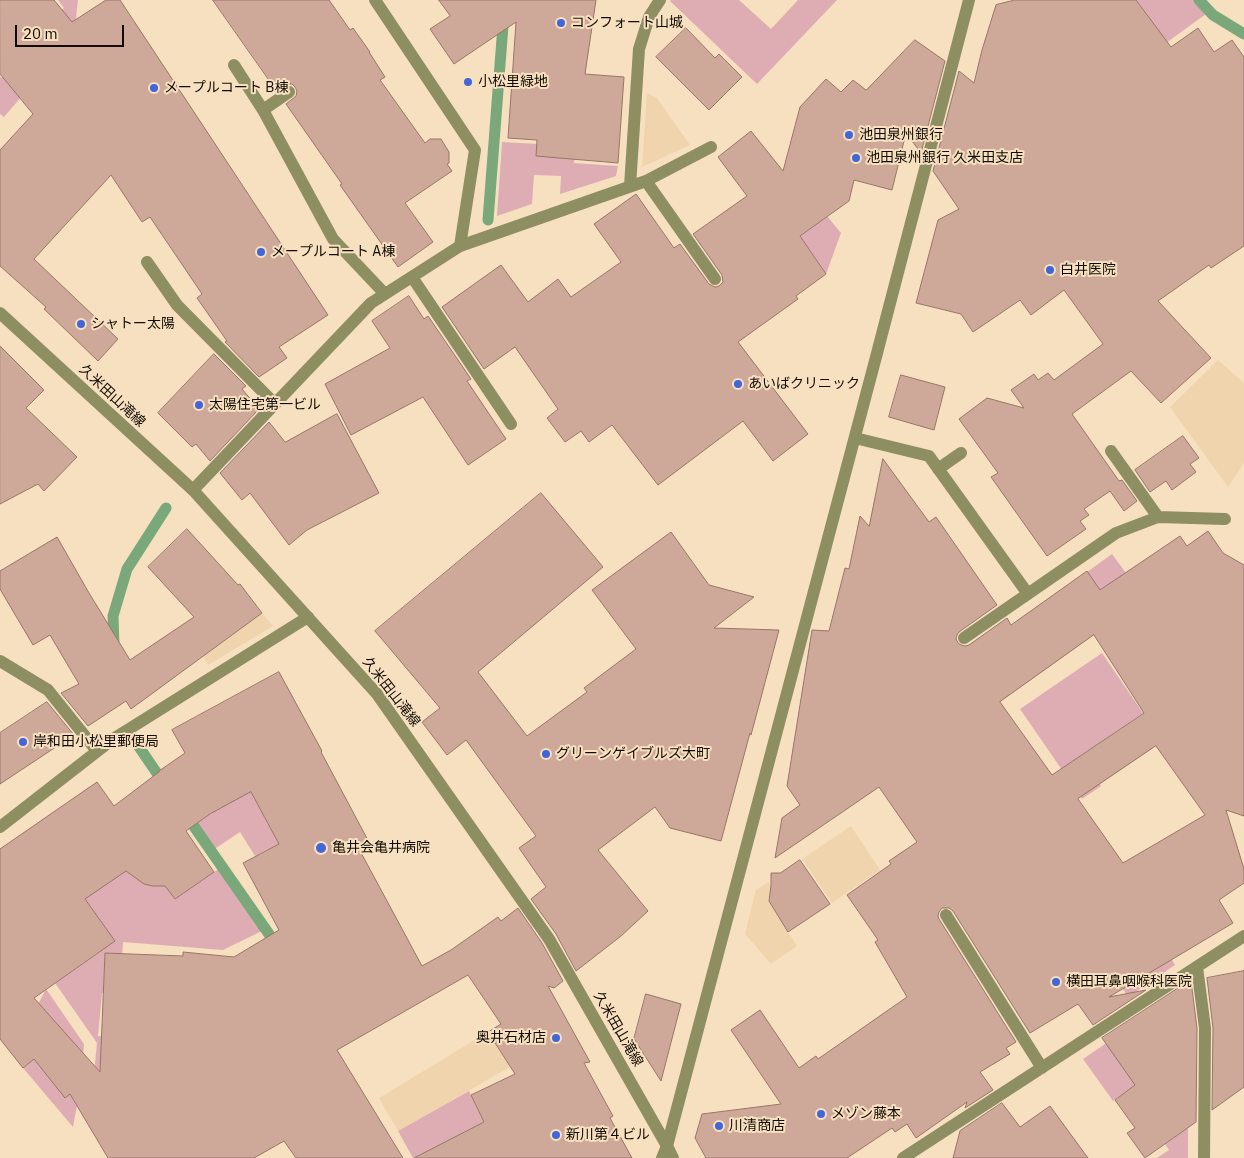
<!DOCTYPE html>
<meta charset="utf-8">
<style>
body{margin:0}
#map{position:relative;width:1244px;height:1158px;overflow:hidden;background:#f7e0c0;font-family:"IBM Plex Sans",sans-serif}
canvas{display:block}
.scale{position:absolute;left:15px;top:25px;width:109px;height:22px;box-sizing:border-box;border:2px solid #120b02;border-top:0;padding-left:6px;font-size:15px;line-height:18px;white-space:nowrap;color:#120b02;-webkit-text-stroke:4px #f7e0c0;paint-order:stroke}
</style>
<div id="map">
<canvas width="1244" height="1158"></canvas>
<div class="scale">20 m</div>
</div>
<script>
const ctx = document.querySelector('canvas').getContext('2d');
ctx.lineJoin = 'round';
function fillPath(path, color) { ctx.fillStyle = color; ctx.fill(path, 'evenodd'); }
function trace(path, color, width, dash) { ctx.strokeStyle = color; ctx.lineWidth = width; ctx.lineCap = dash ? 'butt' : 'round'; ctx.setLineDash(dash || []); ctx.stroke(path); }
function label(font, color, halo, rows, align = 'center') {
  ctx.font = font + ' "IBM Plex Sans","Noto Sans JP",sans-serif'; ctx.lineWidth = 4; ctx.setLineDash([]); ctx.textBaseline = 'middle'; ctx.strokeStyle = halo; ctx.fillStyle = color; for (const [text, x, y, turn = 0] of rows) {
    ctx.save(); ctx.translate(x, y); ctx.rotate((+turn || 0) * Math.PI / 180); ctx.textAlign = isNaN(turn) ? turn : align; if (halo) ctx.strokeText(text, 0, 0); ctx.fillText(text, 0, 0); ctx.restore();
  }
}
fillPath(new Path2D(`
 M647,93L657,98L690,145L642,167Z
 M1218,360L1244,383V463L1228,487L1170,407Z
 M262,613L273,626L208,665L187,623L224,641Z
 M851,826L880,870L832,903L802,859Z
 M768,882L785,907L776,913L797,946L771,964L745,934L756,890Z
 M488,1032L510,1067L398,1131L379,1098Z`), '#efd4ae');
fillPath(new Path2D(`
 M58,0H78L75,28L68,43L4,117L0,114V76L1,78L50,37L41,27L64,8Z
 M671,0H739L771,29L798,0H837L757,84L670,1Z
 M1136,0H1194L1206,14L1159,48L1149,17Z
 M502,142L576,146L574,163L618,166L616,176L560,194L561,176L534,175L532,204L497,216Z
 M827,216L841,233L826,274L800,236Z
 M1112,554L1143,596L1117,614L1087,572Z
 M1102,653L1143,713L1080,756L1101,786L1082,799L1020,709Z
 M194,744L251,792L279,844L255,856L240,832L213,850L195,824L185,752L183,750Z
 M53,813L121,848L163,883L175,899L220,868L264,930L223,950L123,942L120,994L102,993L98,1036L143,1038L155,1056L94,1073L97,1043L55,983L100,952L93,940L58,875L28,830Z
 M1161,941L1175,965L1128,997L1113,973Z
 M46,989L84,1044L81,1084L73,1127L23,1068L30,1062L19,1048L12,1054Z
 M1146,1016L1145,1078L1113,1101L1083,1059Z
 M469,1091L484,1122L431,1158H413L398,1131Z
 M1188,1128V1158H1157L1169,1150L1165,1144Z`), '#deadb4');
trace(new Path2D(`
 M1199,0L1213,15L1244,34
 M488,220L505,0
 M114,646L113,616L127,569L166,508
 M135,741L165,785
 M186,815L278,947`), '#7ba87a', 11);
const building = new Path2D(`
 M0,0H54L72,22L106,0H120L328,315L279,347L287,358L259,377L225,342L227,341L197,298L202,294L150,217L142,222L111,175L34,259L118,339L98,361L44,309L46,307L0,266V150L33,114L0,74Z
 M213,0H329L350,30L353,28L370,52H369L385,77L380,80L425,143L430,139H441L449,152V163L447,164L452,171L405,203L433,242L398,267L340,185L342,184L286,104L296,96L297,91L295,87L292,84H288L277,91Z
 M439,0H596L585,74L624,77L618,163L536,156L537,140L508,138L516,22L454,64L430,29L450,16Z
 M1015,0H1136L1171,47L1198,28L1214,52L1232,40L1244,57V246L1211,268L1209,265L1158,301L1211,358L1161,403L1131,371L1072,414L1119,481L1122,480L1137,501L1124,511L1110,491L1084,509L1089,515L1080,521L1086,529L1047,556L991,477L998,473L959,419L987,398L1024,408L1011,390L1034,374L1038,380L1048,373L1054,380L1103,344L1064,290L1031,315L1020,300L973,332L961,314L916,303L938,220L959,209L933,171L959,71L974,83L982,50L996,5Z
 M686,28L715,58L719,54L742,77L709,110L656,57Z
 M915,40L945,61L921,153L906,133L892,190L854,180L849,201L800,236L826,274L796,296L798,299L738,342L808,434L773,461L743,421L658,485L612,425L589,442L581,431L565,442L547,418L558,409L515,347L484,369L442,307L501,265L528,302L558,279L571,297L621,262L594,224L636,194L674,248L680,244L709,284L715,287L719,286L723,282L722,275L693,234L747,196L718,157L751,131L783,171L800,107L826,79L841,92L853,80L866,90Z
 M409,296L424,319L428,316L471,379L467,381L506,439L468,465L423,397L351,435L325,384L390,348L372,321Z
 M0,346L44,390L26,408L77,457L44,491L38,484L0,504Z
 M214,354L246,386L242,389L259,409L210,461L196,444L192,447L158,413Z
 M901,375L945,387L934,430L889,417Z
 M337,414L379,493L307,530L289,545L250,493L242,500L220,473L269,422L285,442Z
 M1183,436L1199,458L1190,464L1196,472L1172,490L1166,481L1150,492L1135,470Z
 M883,459L929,522L936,517L997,605L959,632L957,635L956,639L958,643L961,645L965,646L969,645L1007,618L1011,625L1087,571L1100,590L1180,536L1187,546L1208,531L1223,553L1244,565V816L1226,810L1244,869V883L1219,900L1233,923L1109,997L1146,990L1093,1025L1078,1004L1030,1033L953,911L949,908H942L939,912L938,916L939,919L1016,1042L1006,1048L1010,1054L980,1072L993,1090L965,1108L967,1102L916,1138L907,1124L895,1132L892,1128L847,1158H706L695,1138L702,1114L781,1104L731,1030L760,1010L799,1068L816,1056L818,1059L907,997L875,942L878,940L847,895L891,864L889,861L917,842L879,787L775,858L782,818L800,805L787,786L812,630L829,631L845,568L849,569L860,516L869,526ZM1094,635L1144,713L1052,775L1000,702ZM1156,746L1205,815L1123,863L1078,799Z
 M541,493L603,567L478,672L527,736L587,692L584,688L636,649L592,590L671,532L709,585L754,597L714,628L779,630L751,735L750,733L721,841L670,828L655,807L598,850L648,911L621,936L576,971L556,934L531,899L546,887L519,848L536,836L466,740L447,755L422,722L440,708L375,631Z
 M187,529L238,585L240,584L262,613L131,709L126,701L88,726L61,693L79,684L50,635L33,645L0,589V571L57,537L89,593L130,660L194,617L148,567Z
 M279,672L322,751L321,752L370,844L359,849L422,966L451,950L498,917L501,921L518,908L542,943L563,981L554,988L548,986L590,1062L584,1063L613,1116L610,1118L632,1158H414L484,1122L471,1095L515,1074L488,1032L501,1024L468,975L337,1050L403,1158H296L284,1141L254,1158H108L70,1094L65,1098L34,1059L23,1068L0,1039V849L97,782L114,806L159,772V771L185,753L172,730ZM251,792L279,844L243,863L279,930L234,957L183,952V956L105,953L100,1072L34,998L115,941L85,899L126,871L144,884L153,886H165L175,899L214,872L186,831L210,814Z
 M47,702L74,735L0,784V733Z
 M800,860L830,904L788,932L769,901L771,886V873H780Z
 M1244,971V1087L1212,1110L1213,1028L1207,978Z
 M1189,981H1191L1197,1028L1196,1122L1145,1158L1127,1133L1135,1128L1115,1100L1135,1085L1102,1038Z
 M646,994L681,1004L661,1081L634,1039Z
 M1002,1103L1020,1127L1050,1106L1088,1158H953L960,1131Z`);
fillPath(building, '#cea99a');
trace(building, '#987568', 1);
trace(new Path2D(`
 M375,0L475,150L460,246
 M234,65L263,110L333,239L385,294
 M263,110L289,92
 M646,181L711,147
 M630,186L639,49L649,17L660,0
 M147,262L177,305L275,404
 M412,277L511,424
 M855,438L929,456L1028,594
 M1111,451L1158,517
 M938,469L961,453
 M193,490L371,303L460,246L646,181L715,279
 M964,638L1116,533L1158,517L1225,519
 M0,661L48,690L97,751
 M0,827L113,739L308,617
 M946,915L1042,1068
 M1197,967L1205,1028L1204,1158
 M662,1158L667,1146L876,357L969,0
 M903,1158L1244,936`), '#8d8f62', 12);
trace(new Path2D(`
 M0,313L193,490L377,694L549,939L667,1146L673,1158`), '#8d8f62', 12);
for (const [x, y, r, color] of [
 [561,23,5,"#4066d8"],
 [468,82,5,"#4066d8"],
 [154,88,5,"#4066d8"],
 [849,135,5,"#4066d8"],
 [856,158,5,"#4066d8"],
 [261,252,5,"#4066d8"],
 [1050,270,5,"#4066d8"],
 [81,324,5,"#4066d8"],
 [738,384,5,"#4066d8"],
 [199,405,5,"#4066d8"],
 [23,742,5,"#4066d8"],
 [546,754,5,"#4066d8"],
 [321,848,6,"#4066d8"],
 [1056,982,5,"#4066d8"],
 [556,1038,5,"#4066d8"],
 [821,1114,5,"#4066d8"],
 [719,1126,5,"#4066d8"],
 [556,1135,5,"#4066d8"]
]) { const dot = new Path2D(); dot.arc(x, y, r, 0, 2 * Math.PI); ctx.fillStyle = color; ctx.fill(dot); trace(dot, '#f7e0c0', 2); }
label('14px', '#120b02', '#f7e0c0', [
 ["コンフォート山城",571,23],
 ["小松里緑地",478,82],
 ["メープルコート B棟",164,88],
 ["池田泉州銀行",859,135],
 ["池田泉州銀行 久米田支店",866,158],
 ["メープルコート A棟",271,252],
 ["白井医院",1060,270],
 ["シャトー太陽",91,324],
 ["あいばクリニック",748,384],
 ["太陽住宅第一ビル",209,405],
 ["岸和田小松里郵便局",33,742],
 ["グリーンゲイブルズ大町",556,754],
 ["亀井会亀井病院",332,848],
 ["横田耳鼻咽喉科医院",1066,982],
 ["奥井石材店",546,1038,"right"],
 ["メゾン藤本",831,1114],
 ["川清商店",729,1126],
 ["新川第４ビル",566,1135]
], 'left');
label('14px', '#120b02', '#f7e0c0', [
 ["久米田山滝線",112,396,43],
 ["久米田山滝線",391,692,52],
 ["久米田山滝線",618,1029,60]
]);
</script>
